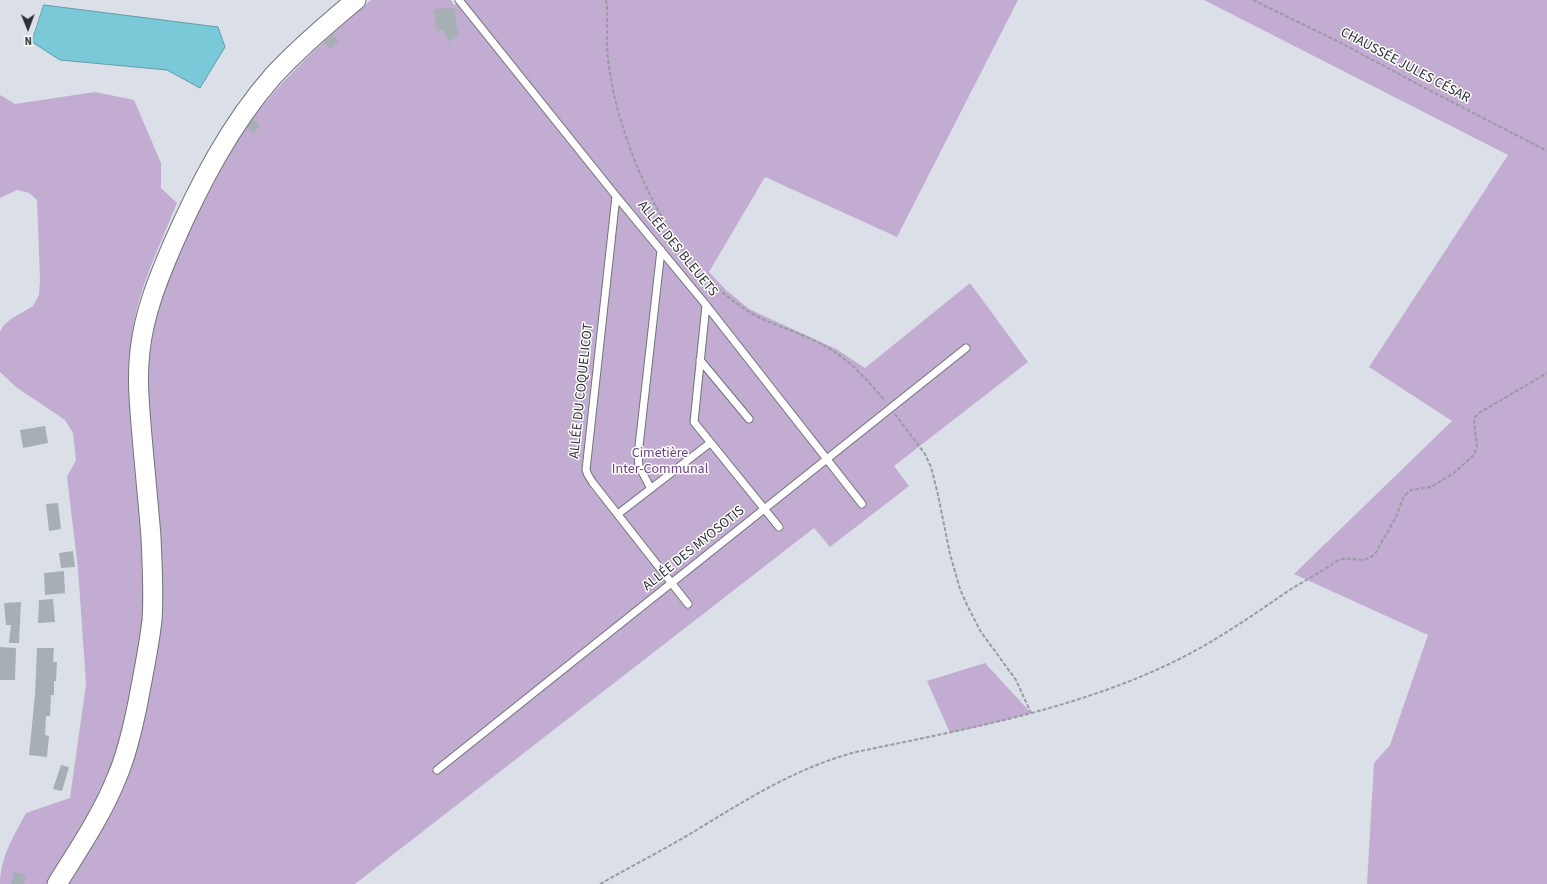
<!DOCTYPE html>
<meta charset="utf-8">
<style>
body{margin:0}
#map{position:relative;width:1547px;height:884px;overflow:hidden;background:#dbe0e8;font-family:"Source Sans 3",sans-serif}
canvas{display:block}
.north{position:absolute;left:8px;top:8px;width:40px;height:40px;-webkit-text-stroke:3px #fff;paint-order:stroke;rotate:179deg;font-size:11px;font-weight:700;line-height:16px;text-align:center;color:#2e3034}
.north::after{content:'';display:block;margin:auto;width:14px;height:18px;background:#2e3034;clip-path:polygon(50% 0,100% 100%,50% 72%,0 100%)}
</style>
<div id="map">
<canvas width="1547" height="884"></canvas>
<div class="north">N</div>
</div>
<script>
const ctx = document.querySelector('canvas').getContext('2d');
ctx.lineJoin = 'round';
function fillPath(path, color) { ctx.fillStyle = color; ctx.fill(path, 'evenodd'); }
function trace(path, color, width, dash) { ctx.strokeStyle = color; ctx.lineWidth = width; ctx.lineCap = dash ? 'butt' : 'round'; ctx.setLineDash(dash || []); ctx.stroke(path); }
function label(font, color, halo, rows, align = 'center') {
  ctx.font = font + ' "Source Sans 3",sans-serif'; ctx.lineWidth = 3; ctx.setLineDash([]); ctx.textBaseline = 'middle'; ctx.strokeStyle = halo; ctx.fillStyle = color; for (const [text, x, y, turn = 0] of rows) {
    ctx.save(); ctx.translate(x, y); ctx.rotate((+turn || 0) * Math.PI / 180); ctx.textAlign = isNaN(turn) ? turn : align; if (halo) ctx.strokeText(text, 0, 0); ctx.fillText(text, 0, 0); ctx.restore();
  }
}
fillPath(new Path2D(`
 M371,0H451L454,5L461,0H1018L897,237L765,177L709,272L726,290L749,309L836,349L865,368L970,283L1028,362L894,466L909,486L830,547L814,528L355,884H66L145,706L144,363L157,301L196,208L200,209C215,182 229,152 247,127C282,77 326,39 371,0Z
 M1204,0H1547V884H1367L1374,763L1390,745L1428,635L1294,574L1452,421L1369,367L1508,155Z
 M95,92L134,100L161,163V188L177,203C163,238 144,277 136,313C132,330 131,348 130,366L142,524L144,596L142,628L137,671L110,780L48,884H0C0,857 14,836 26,813L70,798L86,684L78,569L67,477L76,460L73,433L65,420L16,387L0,372V332L3,326L11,319L33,306L39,295L40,279L37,200L29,193L17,190L0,198V95L15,104Z
 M985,663L1031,713L997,722L950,733L927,681Z`), '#c2acd1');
const water = new Path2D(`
 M44,5L218,27L225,47L200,88L167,70L60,60L32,42Z`);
fillPath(water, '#7ac9d9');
trace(water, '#639ba8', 1);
fillPath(new Path2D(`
 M455,8L457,29L459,35L449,42L443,30L436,31L434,9Z
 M333,34L339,41L330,49L324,42Z
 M253,120L260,125L254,133L247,128Z
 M45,426L48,443L23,448L20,430Z
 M58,503L61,529L49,531L46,504Z
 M73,551L75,567L61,568L59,553Z
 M64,571L65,593L45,595L44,573Z
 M53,599L55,622L38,623L39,600Z
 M21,602L19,643H9L11,625H6L4,603Z
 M0,647L16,648L15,680H0Z
 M37,648H54L53,662H57L56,681H54V695H51L50,716H46L45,735L49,736L47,757L29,755L35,695Z
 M61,765L69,767L62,791L53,789Z
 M14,872L26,875L24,884H11Z`), '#a6afb4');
const lane = new Path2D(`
 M459,0L616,196L706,305L862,504
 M616,196L586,470L588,475L593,483L688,604
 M706,305L694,422L779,527
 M700,360L749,419
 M651,489L639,466L638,455L661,250
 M618,514L710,443
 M437,770C614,630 789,488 966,348`);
const secondary = new Path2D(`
 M57,884C78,850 102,815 117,777C127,754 133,727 138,702C143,675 149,647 152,620C154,592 152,564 151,537C148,499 144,462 141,424C139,400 137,376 140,351C144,313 158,279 173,244C199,185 230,125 273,76C298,49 327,24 356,0`);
trace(lane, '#6f737b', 9);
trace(secondary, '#6f737b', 21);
trace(new Path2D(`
 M606,0C608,12 607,24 607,36C607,50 608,65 611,78C614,100 621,122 628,143C652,209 689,275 751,313C768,323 786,328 804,336C841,351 860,371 885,401
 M1253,0L1341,43L1427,89L1547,151
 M895,414L925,454L931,467L938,495L950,554L960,589L967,605L981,632L1016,680L1031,713
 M600,884C630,867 661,851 690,834C744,801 795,768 856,752C961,730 1069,711 1167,665C1210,645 1249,618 1288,591C1304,581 1321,572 1337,561C1352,554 1360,566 1375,554L1396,517L1404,496L1411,490L1431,487L1454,473L1474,455L1477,446L1474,422L1475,417L1479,413L1547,373`), '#989ca2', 2, [4, 2]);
trace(lane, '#fff', 7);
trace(secondary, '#fff', 19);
label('14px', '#2e3034', '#fff', [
 ["CHAUSSÉE JULES CÉSAR",1405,66,28],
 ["ALLÉE DES BLEUETS",677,249,51],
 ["ALLÉE DU COQUELICOT",582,391,-84],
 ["ALLÉE DES MYOSOTIS",694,549,-39]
]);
label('14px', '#6d4384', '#fff', [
 ["Cimetière",660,454],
 ["Inter-Communal",660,470]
]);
</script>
